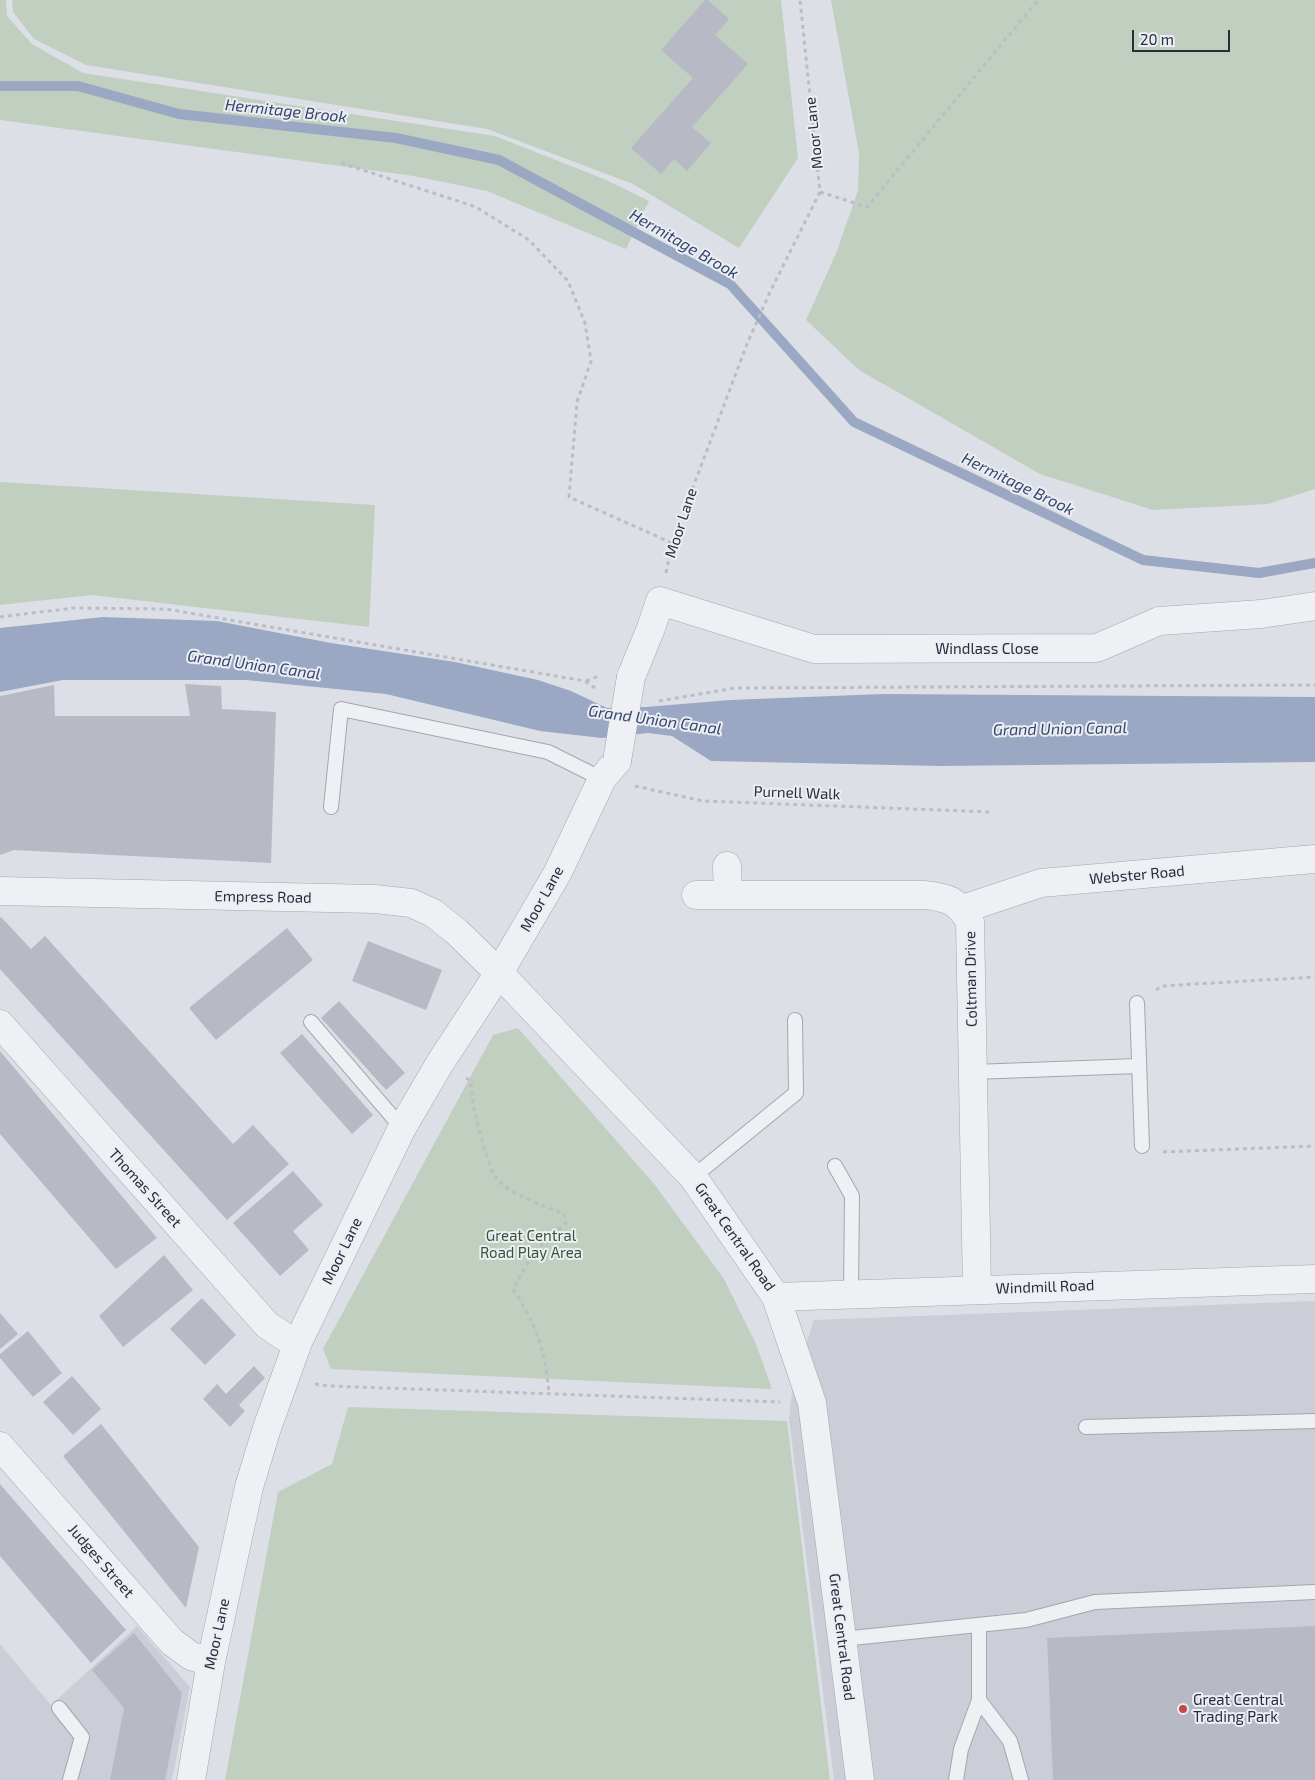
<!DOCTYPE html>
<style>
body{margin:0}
#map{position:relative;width:1315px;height:1780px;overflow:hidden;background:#dddfe6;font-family:"Exo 2",sans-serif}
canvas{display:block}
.scale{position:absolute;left:1132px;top:30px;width:98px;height:22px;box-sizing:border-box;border:2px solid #282c3b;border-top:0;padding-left:6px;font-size:15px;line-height:18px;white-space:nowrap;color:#282c3b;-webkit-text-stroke:4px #eceef4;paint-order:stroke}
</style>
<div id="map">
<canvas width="1315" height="1780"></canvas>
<div class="scale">20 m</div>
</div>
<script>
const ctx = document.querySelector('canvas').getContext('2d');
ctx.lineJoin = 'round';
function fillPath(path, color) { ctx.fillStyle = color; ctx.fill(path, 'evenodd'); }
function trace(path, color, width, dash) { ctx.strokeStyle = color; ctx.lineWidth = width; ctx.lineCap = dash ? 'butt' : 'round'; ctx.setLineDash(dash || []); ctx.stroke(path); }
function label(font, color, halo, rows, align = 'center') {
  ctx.font = font + ' "Exo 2",sans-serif'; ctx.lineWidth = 4; ctx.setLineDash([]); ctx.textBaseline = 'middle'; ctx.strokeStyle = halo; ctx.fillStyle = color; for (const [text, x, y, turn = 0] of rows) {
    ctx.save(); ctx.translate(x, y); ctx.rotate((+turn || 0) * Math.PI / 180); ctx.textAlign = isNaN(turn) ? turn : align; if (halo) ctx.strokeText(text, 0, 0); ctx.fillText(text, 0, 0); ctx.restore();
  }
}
fillPath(new Path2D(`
 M1315,1301V1780H834L789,1418L793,1383L814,1320Z
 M137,1626L190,1687L172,1780H0V1644L51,1705Z`), '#cbced7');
fillPath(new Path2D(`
 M0,0H6L7,16L32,44L83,73L495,136L604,179L649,201L626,249L487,191L414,176L0,120Z
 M12,0H781L798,158L739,248L633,184L487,129L86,65L34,39L13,12Z
 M831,0H1315V489L1268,504L1153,510L1040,474L859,370L806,320L837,251L858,190L859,153Z
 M0,482L375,505L369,627L92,595L0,605Z
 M518,1028L655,1185L724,1279L756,1344L772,1389L331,1369L323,1349L493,1035Z
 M348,1407L787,1421L830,1780H225L278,1492L332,1464Z`), '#c0cfbf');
fillPath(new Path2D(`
 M103,617L217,621L331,643L455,662L538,680L571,691L607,708L646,707L730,700L883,694L1315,697V762L940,766L711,761L672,736L648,733L602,738L540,731L386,694L246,680H63L0,692V628Z`), '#9aa8c4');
trace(new Path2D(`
 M0,86H78L179,114L396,138L499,160L730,284L854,422L1143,560L1259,573L1315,563`), '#9aa8c4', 10);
fillPath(new Path2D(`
 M705,0H708L729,19L715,35L748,64L692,127L711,143L687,171L674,159L661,174L631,148L693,78L661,50Z
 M185,684L221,686L222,709L276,712L271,863L14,850L0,855V696L54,685L55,716H190Z
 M1,917L31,949L45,936L233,1144L253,1125L289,1164L227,1220L0,969V918Z
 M287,928L313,960L216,1040L189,1008Z
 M368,941L442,970L426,1010L352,981Z
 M339,1001L405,1073L386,1090L321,1018Z
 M302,1034L373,1115L352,1134L280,1053Z
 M0,1051L157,1238L116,1269L0,1134Z
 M293,1171L323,1205L293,1231L309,1250L280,1276L233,1223Z
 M164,1255L193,1290L123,1347L99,1316Z
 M202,1298L236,1335L205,1365L170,1329Z
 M0,1313L18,1334L0,1349Z
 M28,1331L62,1373L33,1397L0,1358V1354Z
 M254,1366L265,1378L239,1405L245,1411L230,1427L203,1399L217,1384L226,1394Z
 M72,1376L101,1409L73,1435L43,1402Z
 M101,1424L199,1547L186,1608L63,1456Z
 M0,1484L126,1630L91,1663L0,1556Z
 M1315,1626V1780H1053L1047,1638Z
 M134,1633L182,1693L165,1780H110L124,1708L92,1670Z`), '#b7bac5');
const service = new Path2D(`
 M331,807L341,709L548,752L602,779
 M1137,1003L1142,1146
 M311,1022L402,1128
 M973,1072L1138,1066
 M835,1166L852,1196L851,1294
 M693,1177L796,1093L795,1020
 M1086,1427L1315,1421
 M842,1639L1026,1620L1095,1602L1315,1592
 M979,1700L1010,1741L1021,1780
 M59,1708L82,1737L70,1780
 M956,1780L961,1749L979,1700V1625`);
const minor = new Path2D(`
 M631,677L651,628L660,601L814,649L1097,648L1159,621L1261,614L1315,606
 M727,866L728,894
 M0,891L375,899L411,903L433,913L457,932L499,973L693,1177L776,1297L812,1403L860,1780
 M696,895H924C947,897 959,901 970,922L977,1289
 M963,909L1041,883L1315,859
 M0,1024L267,1325L285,1337L298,1342
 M776,1297L1315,1279
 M0,1446L172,1642L191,1656L211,1662
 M191,1780L211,1662L249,1487L267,1428L298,1342L402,1128L440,1063L499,973L558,872L602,779L617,761`);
trace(service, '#a3a6af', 16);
trace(minor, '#a3a6af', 29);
trace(new Path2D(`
 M341,163L476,207L529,240L568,281L585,323L591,361L577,402L569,497L672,543
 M820,192L867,207L1038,0
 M666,573L672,543L747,344L770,292L820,192L800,0
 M0,617L73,608L166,609L585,681L598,690
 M586,681L601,675
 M659,701L735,688L1315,685
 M635,786L703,801L992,812
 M1156,990L1162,986L1315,977
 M466,1078L471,1081C472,1090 472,1100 474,1108C476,1120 489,1170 496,1178C510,1195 544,1206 564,1214L566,1223L535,1250L513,1289C519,1299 526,1310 531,1320C542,1343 547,1368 549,1394
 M1163,1152L1315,1146
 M315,1384L329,1386L780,1402`), '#bbbdc4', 3, [4, 4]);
trace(service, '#eff0f4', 14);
trace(minor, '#eff0f4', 28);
const minorBridge = new Path2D(`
 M617,761L631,677`);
trace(minorBridge, '#a3a6af', 29, []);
trace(minorBridge, '#eff0f4', 28);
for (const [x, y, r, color] of [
 [1183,1709,5,"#c34a49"]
]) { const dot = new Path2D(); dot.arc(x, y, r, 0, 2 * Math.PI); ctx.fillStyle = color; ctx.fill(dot); trace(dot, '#eceef4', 2); }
label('15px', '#282c3b', '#eceef4', [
 ["Moor Lane",814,133,-96],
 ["Moor Lane",681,523,-72],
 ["Windlass Close",987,649],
 ["Purnell Walk",797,793,2],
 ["Webster Road",1137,875,-5],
 ["Empress Road",263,897,1],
 ["Moor Lane",542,899,-61],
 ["Coltman Drive",971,979,-91],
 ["Thomas Street",145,1188,48],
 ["Great Central Road",735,1237,55],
 ["Moor Lane",342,1251,-64],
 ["Windmill Road",1045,1287,-2],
 ["Judges Street",101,1561,49],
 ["Moor Lane",217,1634,-78],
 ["Great Central Road",842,1637,83]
]);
label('15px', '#375636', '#eceef4', [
 ["Great Central",531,1236],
 ["Road Play Area",531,1253]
]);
label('15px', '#282c3b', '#eceef4', [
 ["Great Central",1193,1700],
 ["Trading Park",1193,1717]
], 'left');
label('italic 16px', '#35456c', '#eceef4', [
 ["Hermitage Brook",286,111,6],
 ["Hermitage Brook",684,244,30],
 ["Hermitage Brook",1018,484,26],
 ["Grand Union Canal",254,665,8],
 ["Grand Union Canal",655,720,8],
 ["Grand Union Canal",1060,729,-1]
]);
</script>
